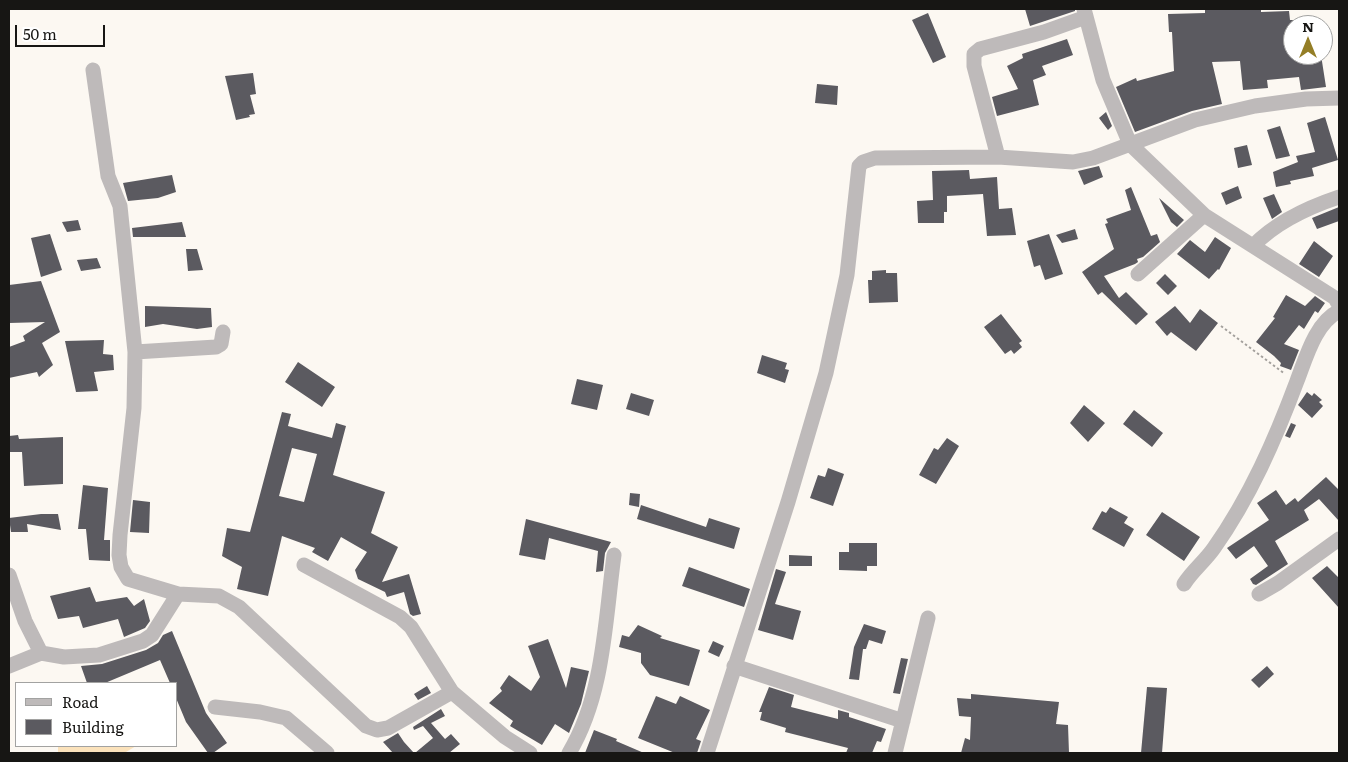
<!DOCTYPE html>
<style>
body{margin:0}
#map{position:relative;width:1348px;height:762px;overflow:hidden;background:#fcf8f2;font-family:Literata,serif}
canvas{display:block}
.frame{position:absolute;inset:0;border:10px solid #171614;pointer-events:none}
.legend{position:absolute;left:15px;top:682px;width:162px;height:65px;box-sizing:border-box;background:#fff;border:1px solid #a2a2a1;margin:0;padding:6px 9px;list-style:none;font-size:15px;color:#171614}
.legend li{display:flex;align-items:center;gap:10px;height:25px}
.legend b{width:25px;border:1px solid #a2a2a1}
.north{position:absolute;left:1283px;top:15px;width:50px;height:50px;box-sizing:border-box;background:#fff;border:1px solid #a2a2a1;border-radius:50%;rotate:0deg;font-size:14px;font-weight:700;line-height:20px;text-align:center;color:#171614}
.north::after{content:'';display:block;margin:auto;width:18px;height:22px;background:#947e26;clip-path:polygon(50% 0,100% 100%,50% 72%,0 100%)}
.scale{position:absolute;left:15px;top:25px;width:90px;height:22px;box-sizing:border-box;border:2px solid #171614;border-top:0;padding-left:6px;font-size:15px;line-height:18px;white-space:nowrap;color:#171614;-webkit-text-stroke:4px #fff;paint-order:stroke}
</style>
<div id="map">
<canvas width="1348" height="762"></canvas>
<div class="frame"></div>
<ul class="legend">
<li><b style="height:6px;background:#bebaba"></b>Road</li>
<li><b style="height:14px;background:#5b5a60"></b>Building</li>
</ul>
<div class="north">N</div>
<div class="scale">50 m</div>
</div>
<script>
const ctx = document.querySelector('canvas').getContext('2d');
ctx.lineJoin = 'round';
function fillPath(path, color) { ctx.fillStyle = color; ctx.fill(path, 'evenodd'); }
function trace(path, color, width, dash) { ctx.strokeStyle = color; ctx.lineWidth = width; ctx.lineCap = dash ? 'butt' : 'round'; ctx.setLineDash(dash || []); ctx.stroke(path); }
fillPath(new Path2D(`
 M58,746H136L126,752L118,753H58Z`), '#fbe2bb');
fillPath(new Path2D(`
 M1025,9H1075V11L1030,26Z
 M1205,9H1261V12L1289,11L1290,20H1293V55H1321L1326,87L1301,90L1299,77L1267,80L1268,88L1243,90L1240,61L1212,62L1222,104L1192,111L1135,132L1116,87L1136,78L1137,81L1174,71L1172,32H1169L1168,14L1205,13Z
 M928,13L946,57L933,63L912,20Z
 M1067,39L1073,55L1042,66L1046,75L1033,80L1039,105L997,116L992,97L1018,89L1007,66L1023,58L1022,54Z
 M253,73L256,94L250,95L255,114L249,115L250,117L236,120L225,76Z
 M817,84L838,86L837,105L815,103Z
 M1106,112L1112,126L1108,130L1099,118Z
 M1325,117L1338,160L1312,168L1314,176L1290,181L1291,184L1276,187L1273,172L1298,162L1296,156L1315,152L1307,123Z
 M1280,126L1290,156L1276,159L1267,130Z
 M1247,145L1252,165L1238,168L1234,148Z
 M1099,166L1103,177L1084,185L1078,171Z
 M969,170L970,179L997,177L999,209L1012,208L1016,235L987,236L983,194L947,196V212H944V223H918L917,201L933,200L932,171Z
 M172,175L176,192L158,198L128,201L123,183Z
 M1238,186L1242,198L1226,205L1221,193Z
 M1131,187L1151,236L1157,234L1160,242L1143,257L1137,259L1138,262L1135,264L1104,276L1119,298L1126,292L1148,314L1136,325L1102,292L1098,295L1082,272L1114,249L1105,224L1108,223L1106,219L1131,210L1125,190Z
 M1274,194L1282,212L1272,219L1263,198Z
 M1159,198L1184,220L1177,227L1171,222Z
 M1339,207V221L1317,229L1312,218Z
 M78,220L81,230L67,232L62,222Z
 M182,222L186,237H133L132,228Z
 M1075,229L1078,239L1062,243L1056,235Z
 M50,234L62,270L41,277L31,238Z
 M1049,234L1063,274L1045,280L1040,265L1034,267L1027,241Z
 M1215,237L1231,248L1219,270L1218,269L1209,279L1177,254L1190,240L1205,252Z
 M1314,241L1333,256L1319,277L1299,264Z
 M186,249H197L203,270L188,271Z
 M97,258L101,268L81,271L77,260Z
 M886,270V273H897L898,302L869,303L868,280H872V271Z
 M1165,274L1177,286L1168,295L1156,283Z
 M41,281L60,332L42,343L53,365L39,377L37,372L9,378V347L25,341L23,336L45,322L9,323V285Z
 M1286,295L1305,306L1315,296L1325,303L1318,313L1315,311L1304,329L1299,325L1284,344L1299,350L1291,370L1280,366L1281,363L1274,356L1256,342L1275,318L1273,317Z
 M145,306L211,308L212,327L197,329L163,324L145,327Z
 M1175,306L1190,323L1200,309L1218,323L1196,351L1171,332L1167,336L1155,322Z
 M1001,314L1022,341L1019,343L1022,347L1014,354L1011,350L1005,354L984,327Z
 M104,340L103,354L113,355L114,370L94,372L98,391L76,392L65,341Z
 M762,355L787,363L785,369L789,370L785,383L757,373Z
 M298,362L335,387L322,407L285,382Z
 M577,379L603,385L597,410L571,404Z
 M1307,392L1312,396L1314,393L1322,400L1319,402L1323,406L1312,418L1298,405Z
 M631,393L654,400L649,416L626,409Z
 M1084,405L1105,423L1088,442L1070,423Z
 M1134,410L1163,433L1152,447L1123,424Z
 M282,412L291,414L288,426L332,438L336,423L346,426L333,475L385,492L371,533L398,547L382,582L409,574L421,614L413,616L410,614L404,592L387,597L385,592L358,579L355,570L367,552L341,537L328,561L312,552L315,548L282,536L268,596L237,589L242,567L222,556L227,528L250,532ZM292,448L317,454L304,502L279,496Z
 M1291,423L1296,425L1290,438L1285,436Z
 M18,435L19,439L63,437V484L24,486L22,452H9V436Z
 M947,438L959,446L936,484L919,475L934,448L938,450Z
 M828,468L844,474L833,506L810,498L818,475L825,477Z
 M1326,477L1339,490V521L1319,499L1304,510L1309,520L1275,541L1288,564L1256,585L1253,584L1250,579L1268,566L1254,546L1236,559L1227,548L1269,520L1257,503L1276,490L1286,505L1295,498L1298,502Z
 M83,485L108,488L104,540H110V561L89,560L86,529H78Z
 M630,493L640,494L639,507L629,505Z
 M133,500L150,502L149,533L130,532Z
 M641,505L706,527L709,518L740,528L734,549L637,519Z
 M1110,507L1128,517L1124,523L1134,529L1124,547L1092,529L1102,511L1106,513Z
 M1162,512L1200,537L1184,561L1146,535Z
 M41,514H58L61,530L27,524L28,532H11L9,518Z
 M526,519L611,542L605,553L603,571L596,572L598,551L549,538L545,560L519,555Z
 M849,543H877V566H867V571L839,570V552H849Z
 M789,555L812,556V566H789Z
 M1327,566L1339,578V608L1312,578Z
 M689,567L750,589L744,607L682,586Z
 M776,569L786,572L775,604L801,611L793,640L758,630Z
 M90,587L96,602L127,597L134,606L144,599L150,621L145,628L124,637L118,619L83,628L79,616L58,619L50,596Z
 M864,624L886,631L882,644L869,640L866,649H863L859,680L849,679L854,647Z
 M638,625L662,636L660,638L700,650L689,686L650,675L641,663V653L619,647L622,635L629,637Z
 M172,631L206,713L227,743L213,753H208L186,722L176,698V683H170L160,660L105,683H87L81,666L102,664L146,650L158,643L163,635Z
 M548,639L566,688L571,667L589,671L581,704L569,733L555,724L542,745L510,726L513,721L489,703L502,691L500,688L509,675L531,691L540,677L528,646Z
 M713,641L724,646L719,657L708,652Z
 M901,658L908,659L900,694L893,693Z
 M1267,666L1274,674L1259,688L1251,680Z
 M427,686L431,693L418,700L414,694Z
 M769,687L794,695L791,707L838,719V710L849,713V717L886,729L881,742L877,741L872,753H846L848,748L785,732L786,728L760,720L762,712H759Z
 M1147,687L1167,688L1162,753H1141Z
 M971,694L1059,702L1056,724L1068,725L1069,753H961L965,738L970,740L971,717L959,716L957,698L971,699Z
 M656,696L676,704L680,696L710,710L696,739L701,741L697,753H675L638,738Z
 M441,709L445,716L431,723L445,739L451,734L460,744L449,753H415L433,738L423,726L414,730L413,727Z
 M594,730L617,739L616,741L644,753H585Z
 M398,733L404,742L414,753H393L383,742Z`), '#5b5a60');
trace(new Path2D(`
 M1221,326L1285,374`), '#a3a09c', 2, [2.5, 2.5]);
trace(new Path2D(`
 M1084,9L1103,80L1130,144L1204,215L1335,298L1339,305
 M93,70L108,176L120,206L135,352L134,408L120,535L119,555L121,567L128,579L178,594L219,596L239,607L366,726L377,730L388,728L452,692
 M998,157L974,66V54L980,49L1044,32L1086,17
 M1253,246C1275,223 1309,207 1339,197
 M1138,274L1204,215
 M135,352L216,347L221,344L223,332
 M304,565L400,617L411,627L452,692L505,737L530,753
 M9,575L25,621L41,653
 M1184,584C1192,571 1205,561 1214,548C1250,497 1275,440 1297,381C1306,358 1315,323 1339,311
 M1259,594L1278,583L1339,539
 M9,666L41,653L64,657L99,655L143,641L152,635L178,594
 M734,666L903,721
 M215,707L260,712L286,718L327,753
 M569,753C604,695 605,621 614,555
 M707,753L788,502L826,373L847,275L859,166L863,162L875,158L998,157L1073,162L1093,158L1195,120L1255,106L1306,99L1339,98
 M895,753L928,618`), '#bebaba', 15);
</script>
